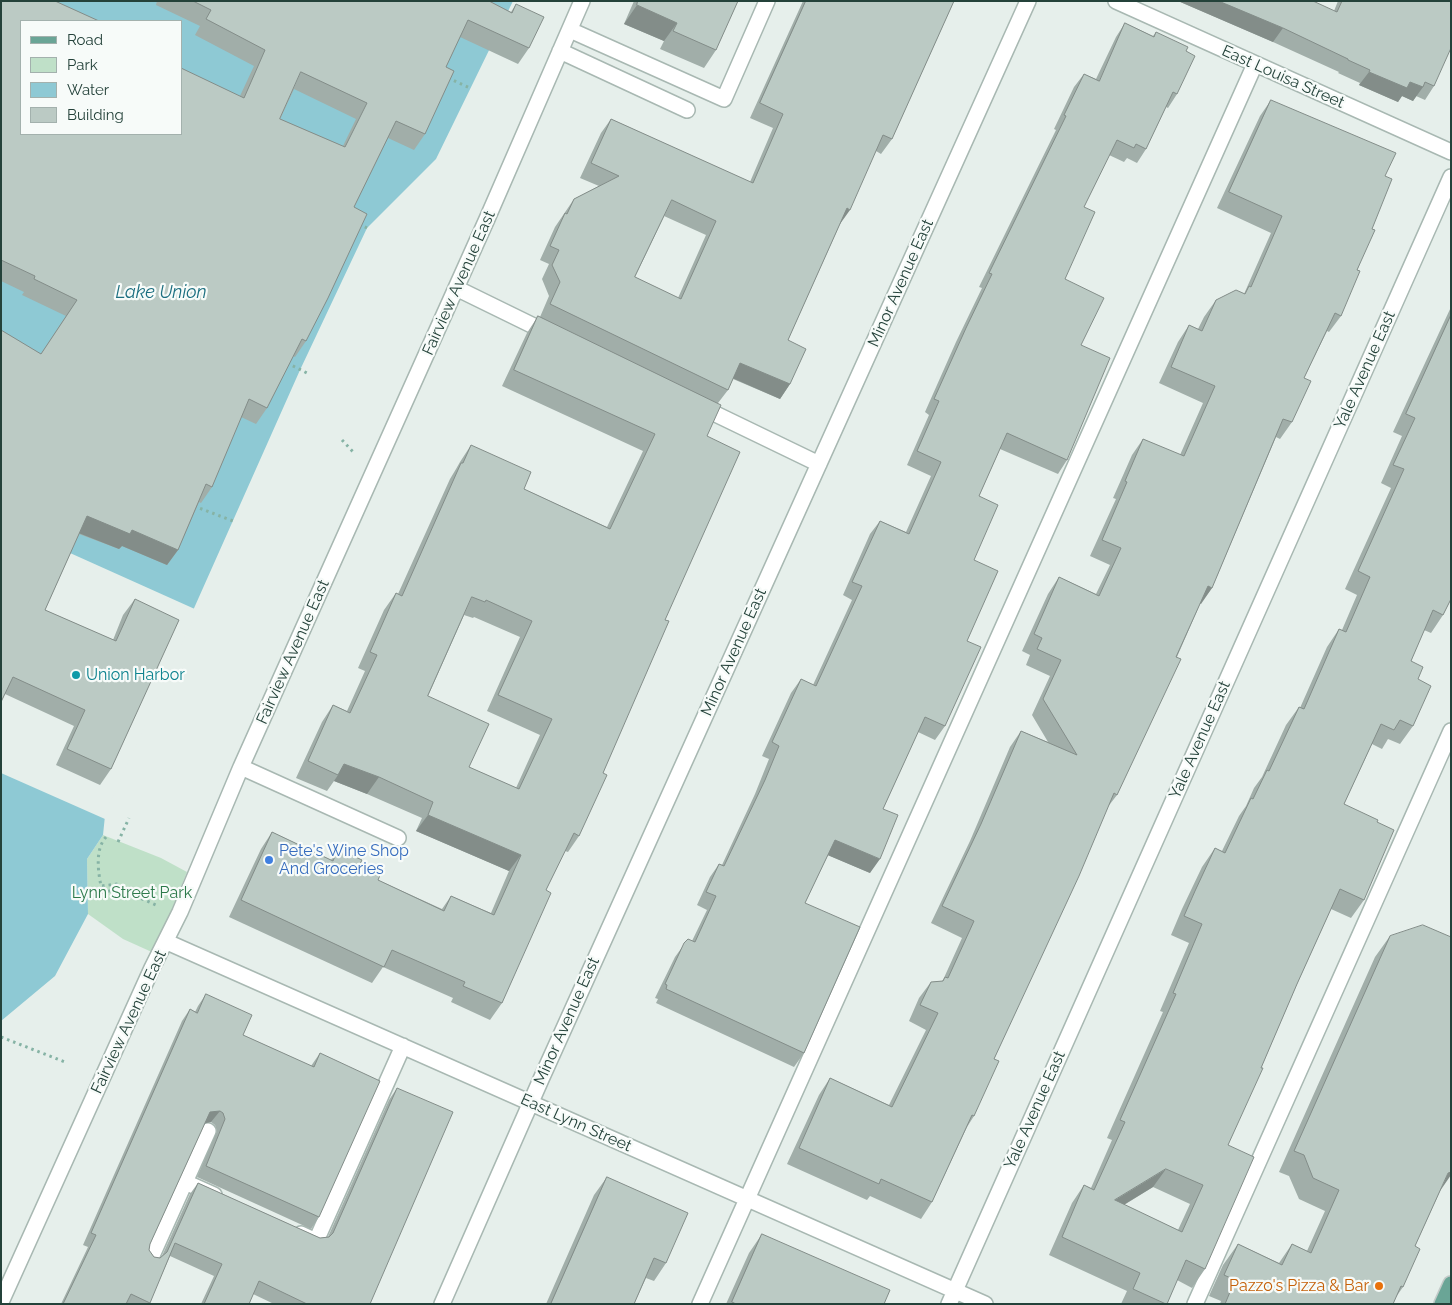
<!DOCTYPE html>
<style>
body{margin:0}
#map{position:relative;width:1452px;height:1305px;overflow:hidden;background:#e6efeb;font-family:Raleway,sans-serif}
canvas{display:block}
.frame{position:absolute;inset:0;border:2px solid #24423a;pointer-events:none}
.legend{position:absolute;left:20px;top:20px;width:162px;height:115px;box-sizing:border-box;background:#f7fbf9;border:1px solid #a3b1ad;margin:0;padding:6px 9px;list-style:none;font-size:15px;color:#24423a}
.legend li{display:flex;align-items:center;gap:10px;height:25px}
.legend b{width:25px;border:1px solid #a3b1ad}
</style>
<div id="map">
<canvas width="1452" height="1305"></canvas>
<div class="frame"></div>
<ul class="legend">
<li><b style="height:6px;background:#6aa596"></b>Road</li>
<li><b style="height:14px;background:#bfe0c8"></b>Park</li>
<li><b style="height:14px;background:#8ec9d4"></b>Water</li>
<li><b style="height:14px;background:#bbcac4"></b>Building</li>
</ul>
</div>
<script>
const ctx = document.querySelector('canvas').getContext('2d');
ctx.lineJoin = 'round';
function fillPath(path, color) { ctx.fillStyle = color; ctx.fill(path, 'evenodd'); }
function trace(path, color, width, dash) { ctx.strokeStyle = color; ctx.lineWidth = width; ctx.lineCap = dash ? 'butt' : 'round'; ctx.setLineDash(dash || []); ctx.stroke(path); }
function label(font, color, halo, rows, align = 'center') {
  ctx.font = font + ' Raleway,sans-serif'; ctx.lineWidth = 4.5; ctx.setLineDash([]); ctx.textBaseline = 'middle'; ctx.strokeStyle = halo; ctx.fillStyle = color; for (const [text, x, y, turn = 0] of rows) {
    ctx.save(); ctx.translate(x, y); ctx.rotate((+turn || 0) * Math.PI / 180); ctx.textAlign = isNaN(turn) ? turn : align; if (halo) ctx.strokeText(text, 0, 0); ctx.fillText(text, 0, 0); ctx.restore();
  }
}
fillPath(new Path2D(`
 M103,835L161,858L187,872L154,953L123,939L88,914L87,859Z`), '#bfe0c8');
fillPath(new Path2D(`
 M1,1H513L436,159L367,228L300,370L106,806L103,835L87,859L88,914L55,976L1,1021ZM21,21H181V134H21Z`), '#8ec9d4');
fillPath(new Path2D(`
 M1,522L197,610L108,807L105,819L1,773Z`), '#e6efeb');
const minor = new Path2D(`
 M1116,1L1451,152
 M570,30L724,99L767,1
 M560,51L687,110
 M456,288L550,334
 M699,406L819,464
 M241,767L398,838
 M167,942L985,1304
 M185,1182L214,1195
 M301,1234L316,1241L403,1046
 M150,1260L208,1131
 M1,1302L152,968L180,912L241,767L487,219L582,1
 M442,1304L542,1077L1028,1
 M700,1304L1255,64
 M949,1304L1451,177
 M1195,1304L1451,731`);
const major = new Path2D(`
 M1442,1304L1451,1284`);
trace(minor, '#a8b8b2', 18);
trace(major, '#c2cac8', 18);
trace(new Path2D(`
 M448,78L470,88
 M359,224L367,228
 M287,363L309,374
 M342,440L355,454
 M194,506L233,521
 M106,837C95,849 98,871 101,886L118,884L119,889L156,905
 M118,842L129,818
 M95,894L119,889
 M1,1037L65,1062`), '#86b3a5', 3, [2.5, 4]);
trace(minor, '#fff', 15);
trace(major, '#6aa596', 15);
fillPath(new Path2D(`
 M1,1L21,21L240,96L254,66L195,35L200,26L156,5L157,1H489L511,12L516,4L529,48L518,64L460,37L446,67L425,134L414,150L388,138L354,207L306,341L295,357L293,356L267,408L256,424L241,417L212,487L201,503L199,502L178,550L167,565L122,546L119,549L79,534L45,610L113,640L123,615L135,599L111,769L100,785L56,765L74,726L5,694L41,354L66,316L22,295L24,292L1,281ZM294,89L356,119L343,146L280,119Z
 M634,1H738L716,50L704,68L660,49L664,41L624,24Z
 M803,1H954L892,139L881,154L876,151L840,224L788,340L790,384L780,399L733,379L728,390L718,403L707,436L665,620L603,773L579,836L568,852L565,851L546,890L502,1003L490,1020L451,1002L453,998L383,967L372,983L229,917L261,849L272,832L331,860L338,849L360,864L378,880L442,909L451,896L491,913L509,871L416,831L422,818L367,794L334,781L327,791L296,778L322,722L333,705L347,711L365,671L358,668L384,610L396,593L398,594L450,479L456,469L460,462L471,445L524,489L607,527L643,451L502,386L527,333L538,316L540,317L549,296L542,279L549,264L540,260L555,227L574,199L599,186L580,178L601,133L611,119L750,182L773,128L750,118ZM664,216L706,235L678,298L635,277ZM464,615L473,618L474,617L520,637L487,711L540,735L516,788L469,767L428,696Z
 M1178,1L1334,11L1338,1H1451L1434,86L1425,100L1416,96L1413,101L1402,96L1398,102L1359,85L1360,83L1338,73L1339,72L1273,42Z
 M1125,23L1153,36L1156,32L1186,51L1177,94L1168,108L1166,107L1146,149L1137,163L1127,158L1124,162L1109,155L1084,207L1065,279L1081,345L1067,460L1058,474L1000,449L979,496L967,641L945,726L935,740L918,732L883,809L870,873L828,855L805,903L804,1053L794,1067L656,1003L658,999L655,998L675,957L688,939L692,941L707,910L697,905L710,877L719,864L722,865L755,794L769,759L762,756L791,693L801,679L813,685L852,600L843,595L870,534L880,521L906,532L931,476L907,465L929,415L925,412L956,342L982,288L979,287L1056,130L1054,129L1074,87L1084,74L1096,79L1116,37Z
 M1271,100L1385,176L1372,229L1341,316L1329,332L1327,331L1304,378L1292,422L1280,439L1276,437L1212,588L1200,604L1117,795L1107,808L994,1059L974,1116L967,1127L932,1202L921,1219L870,1196L867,1200L787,1164L819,1095L830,1078L889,1105L926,1030L909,1021L919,998L931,982L942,981L943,980L962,938L931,923L970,841L1010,747L1021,731L1048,742L1032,715L1050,676L1026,665L1030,655L1022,651L1048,594L1059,577L1096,594L1110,565L1090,556L1116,499L1113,498L1132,455L1143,439L1180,455L1203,403L1159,383L1178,342L1189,325L1198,329L1204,317L1216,300L1244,294L1271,233L1217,208L1260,116Z
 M1451,307V599L1443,615L1431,633L1424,630L1411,661L1418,679L1413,726L1400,744L1388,739L1382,749L1372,744L1344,804L1377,822L1364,900L1351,918L1331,909L1297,984L1228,1145L1205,1269L1192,1288L1177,1280L1167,1304H1121L1127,1291L1049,1255L1072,1203L1084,1185L1091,1188L1112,1140L1107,1138L1163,1012L1160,1011L1189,943L1171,935L1182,909L1202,867L1215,848L1222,851L1239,816L1246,806L1254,788L1262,777L1286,725L1299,707L1300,708L1327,647L1339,629L1342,630L1357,595L1345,589L1391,488L1381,483L1402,436L1393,432ZM1153,1187L1190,1204L1178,1230L1124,1205Z
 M1390,936L1441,1189L1415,1246L1403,1287L1396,1297L1393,1304H1220L1221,1301L1209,1296L1223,1265L1238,1244L1279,1263L1292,1244L1307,1251L1325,1211L1299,1199L1289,1176L1279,1172L1375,957Z
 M206,994L243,1035L311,1066L320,1053L319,1217L311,1229L197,1177L217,1131L215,1125L211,1122L205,1123L150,1244L149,1250L154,1257L160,1258L162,1256L190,1194L198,1183L320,1238L328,1237L389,1100L397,1088L370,1304H274L253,1294L249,1304H201L214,1276L170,1256L149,1304H61L88,1247L83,1245L182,1021L190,1009L195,1012L198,1006Z
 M607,1177L666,1263L654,1281L646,1278L634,1304H546L594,1195Z
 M762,1234L884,1304H726L749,1253Z`), '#a1aea9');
fillPath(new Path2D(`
 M1178,1H1219L1283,28L1273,42Z
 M637,5L677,23L664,41L624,24Z
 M1369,72L1410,82L1423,87L1413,101L1402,96L1398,102L1359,85Z
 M847,208L850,210L840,224L836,223Z
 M740,363L790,384L780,399L730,377Z
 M87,516L132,530L178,550L167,565L122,546L119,549L76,532Z
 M1208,586L1212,588L1201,604L1197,602Z
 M344,764L379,777L367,794L334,781L338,775Z
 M428,815L521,855L509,871L416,831Z
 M835,840L880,859L870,873L825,854Z
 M220,1111L211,1122L202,1124L210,1112Z
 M1166,1169L1153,1187L1102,1218L1115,1200Z
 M1451,1172V1175L1440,1191L1448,1173Z`), '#838d89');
const building = new Path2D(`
 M1,1H55L99,21H21V134H181V68L244,98L265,50L206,19L211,10L193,1H489L512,13L516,4L544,17L529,48L468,20L446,67L454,71L425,134L396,121L354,207L367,214L328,298L306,341L302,339L267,408L249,399L212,487L206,484L178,550L132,530L130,534L87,516L45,610L116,641L135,599L179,620L111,769L67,749L85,710L13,677L1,702V330L41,354L77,300L34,279L35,276L1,260ZM301,72L367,103L345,147L280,119Z
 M638,1H738L716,50L673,31L677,23L637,5Z
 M806,1H954L892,139L883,135L850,210L847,208L788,340L806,349L790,384L740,363L728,390L550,304L560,282L552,265L559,250L550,246L565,213L567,214L574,199L619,176L591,163L611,119L753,183L783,114L760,103ZM672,200L716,221L681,299L635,277Z
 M1219,1H1313L1337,12L1342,1H1451V48L1434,86L1425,82L1423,87L1410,82L1407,88L1369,72L1370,70L1348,60V59L1283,28Z
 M1125,23L1154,37L1156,32L1188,47L1186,51L1195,56L1177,94L1173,92L1146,149L1136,144L1134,148L1117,140L1084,207L1095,212L1065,279L1104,298L1081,345L1110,358L1067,460L1007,433L979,496L998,505L974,560L998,571L967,641L981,647L945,726L925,717L883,809L898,815L880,859L835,840L805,903L860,927L804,1053L666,989L667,985L665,984L684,943L688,939L695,942L716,896L706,892L719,864L724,866L765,780L779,746L772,742L801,679L816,686L862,586L852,582L880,521L909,534L941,462L917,451L939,401L934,399L966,328L992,274L989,273L1066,116L1064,115L1084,74L1099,81Z
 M1271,100L1396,153L1385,176L1392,179L1372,229L1375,230L1357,270L1360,271L1341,316L1335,313L1304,378L1311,381L1292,422L1283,419L1212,588L1208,586L1176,657L1181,659L1117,795L1114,793L1079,876L994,1059L999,1061L974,1116L972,1115L932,1202L881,1179L879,1184L799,1148L830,1078L892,1107L938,1013L920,1005L931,982L943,981L945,977L948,978L974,921L942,906L981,824L1021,731L1077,755L1043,699L1061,660L1037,649L1042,638L1034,634L1059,577L1099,596L1121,548L1102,540L1127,482L1125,481L1143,439L1184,456L1215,386L1171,367L1189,325L1202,331L1216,300L1236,290L1245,294L1249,286L1251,287L1282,216L1229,192Z
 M1451,315V599L1443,615L1433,610L1411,661L1423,667L1418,679L1431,686L1413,726L1400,720L1394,730L1381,724L1344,804L1378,820L1377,822L1394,830L1364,900L1340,889L1297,984L1261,1068H1263L1228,1145L1254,1157L1205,1269L1186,1260L1167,1304H1166L1133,1289L1140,1273L1062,1237L1084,1185L1094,1190L1125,1122L1120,1120L1176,994L1173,993L1202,924L1184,916L1195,891L1215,848L1225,853L1251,798L1253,799L1267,770L1269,771L1299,707L1304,709L1339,629L1346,632L1370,577L1358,571L1404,469L1393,465L1415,418L1406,414ZM1166,1169L1203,1185L1182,1232L1115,1200Z
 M538,316L721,405L707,436L740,452L665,620L669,621L603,773L607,775L579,836L574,833L546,890L551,893L502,1003L463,986L465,982L392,950L384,967L241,900L272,832L333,861L338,849L362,860L360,864L381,873L378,880L444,911L451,896L494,915L521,855L428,815L433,802L379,777L344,764L338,775L308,761L333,705L350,713L377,655L370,652L396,593L402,596L461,463H463L471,445L531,472L524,489L610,529L655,434L514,370ZM472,597L485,602L486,600L532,621L498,695L552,719L519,789L469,767L489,724L428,696Z
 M1423,925L1451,937V1172L1448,1173L1415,1246L1420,1249L1403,1287L1401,1286L1393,1304H1225L1235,1280L1224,1275L1238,1244L1282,1265L1292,1244L1311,1253L1339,1190L1313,1178L1304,1155L1294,1151L1390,936Z
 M206,994L252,1015L243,1035L314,1067L320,1053L380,1081L319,1217L206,1166L225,1119L223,1113L220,1111L210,1112L150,1244L149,1250L154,1257L160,1258L167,1252L198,1183L320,1238L329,1237L333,1233L397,1088L453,1112L370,1304H307L259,1281L249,1304H204L222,1264L175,1243L150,1303L131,1294L126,1304H63L96,1235L91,1233L190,1009L197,1013Z
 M607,1177L688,1213L666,1263L654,1258L634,1304H551Z
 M762,1234L890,1290L884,1304H736L732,1302Z`);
fillPath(building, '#bbcac4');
trace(building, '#838d89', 1);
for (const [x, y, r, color] of [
 [76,675,5,"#0f9aa8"],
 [269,860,5,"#3f7fe0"],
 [1379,1286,5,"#e8710a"]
]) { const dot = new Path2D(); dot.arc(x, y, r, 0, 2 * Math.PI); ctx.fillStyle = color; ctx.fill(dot); trace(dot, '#f7fbf9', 2); }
label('16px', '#24423a', '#f7fbf9', [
 ["East Louisa Street",1283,77,24],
 ["Fairview Avenue East",459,283,-66],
 ["Minor Avenue East",901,283,-66],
 ["Yale Avenue East",1365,370,-66],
 ["Fairview Avenue East",293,652,-66],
 ["Minor Avenue East",734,652,-66],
 ["Yale Avenue East",1200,740,-66],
 ["Minor Avenue East",567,1021,-66],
 ["Fairview Avenue East",129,1022,-65],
 ["Yale Avenue East",1035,1110,-66],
 ["East Lynn Street",576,1123,24]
]);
label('16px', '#0d838f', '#f7fbf9', [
 ["Union Harbor",86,675]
], 'left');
label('16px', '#366cbe', '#f7fbf9', [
 ["Pete's Wine Shop",279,851],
 ["And Groceries",279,869]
], 'left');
label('16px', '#2d7a4b', '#f7fbf9', [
 ["Lynn Street Park",132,893]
]);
label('16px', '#c56008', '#f7fbf9', [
 ["Pazzo's Pizza & Bar",1369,1286]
], 'right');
label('italic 18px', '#1c6f80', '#f7fbf9', [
 ["Lake Union",161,293]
]);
</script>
